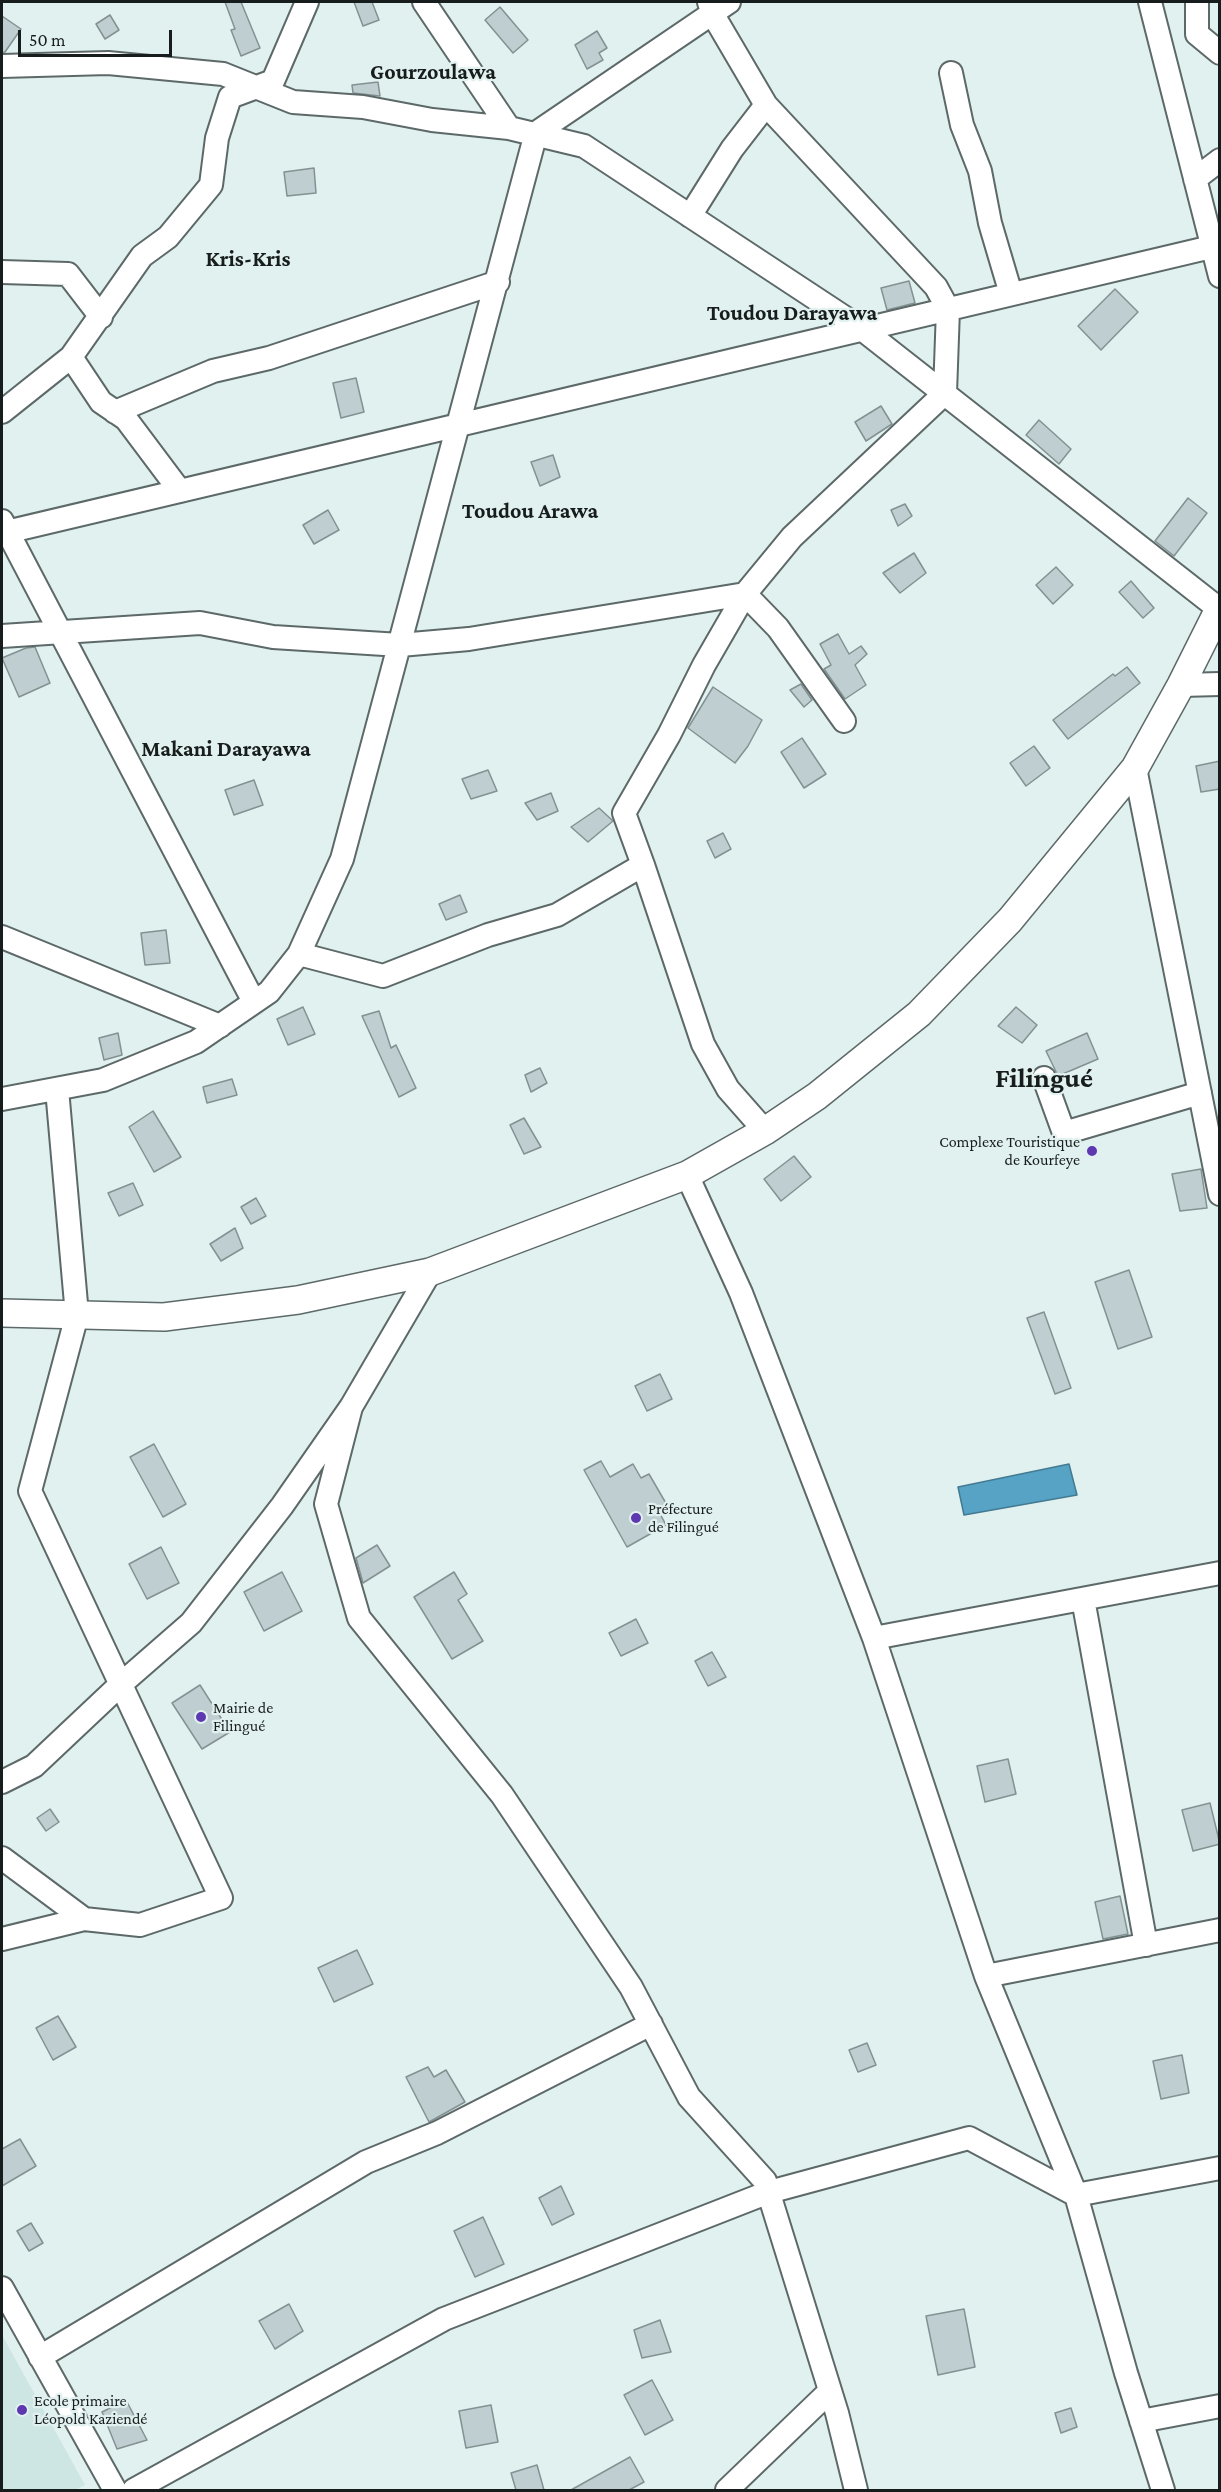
<!DOCTYPE html>
<meta charset="utf-8">
<style>
body{margin:0}
#map{position:relative;width:1221px;height:2492px;overflow:hidden;background:#e1f1ef;font-family:"Crimson Pro",serif}
canvas{display:block}
.frame{position:absolute;inset:0;border:3px solid #171c1c;pointer-events:none}
.scale{position:absolute;left:18px;top:30px;width:154px;height:27px;box-sizing:border-box;border:3px solid #171c1c;border-top:0;padding-left:8px;font-size:18px;line-height:21px;white-space:nowrap;color:#171c1c;-webkit-text-stroke:4px #e1f1ef;paint-order:stroke}
</style>
<div id="map">
<canvas width="1221" height="2492"></canvas>
<div class="frame"></div>
<div class="scale">50 m</div>
</div>
<script>
const ctx = document.querySelector('canvas').getContext('2d');
ctx.lineJoin = 'round';
function fillPath(path, color) { ctx.fillStyle = color; ctx.fill(path, 'evenodd'); }
function trace(path, color, width, dash) { ctx.strokeStyle = color; ctx.lineWidth = width; ctx.lineCap = dash ? 'butt' : 'round'; ctx.setLineDash(dash || []); ctx.stroke(path); }
function label(font, color, halo, rows, align = 'center') {
  ctx.font = font + ' "Crimson Pro",serif'; ctx.lineWidth = 4.5; ctx.setLineDash([]); ctx.textBaseline = 'middle'; ctx.strokeStyle = halo; ctx.fillStyle = color; for (const [text, x, y, turn = 0] of rows) {
    ctx.save(); ctx.translate(x, y); ctx.rotate((+turn || 0) * Math.PI / 180); ctx.textAlign = isNaN(turn) ? turn : align; if (halo) ctx.strokeText(text, 0, 0); ctx.fillText(text, 0, 0); ctx.restore();
  }
}
fillPath(new Path2D(`
 M2,2335L85,2485L75,2490H2Z`), '#cee6e3');
const water = new Path2D(`
 M1069,1464L1077,1495L964,1515L958,1487Z`);
fillPath(water, '#56a3c5');
trace(water, '#437a92', 1.5);
const building = new Path2D(`
 M225,2H241L260,48L241,56L231,30L235,29Z
 M354,2H372L379,20L363,26Z
 M500,7L528,40L513,53L485,20Z
 M110,15L119,30L105,39L96,24Z
 M2,16L21,29L5,52L2,53Z
 M597,31L607,48L599,53L603,60L587,69L575,45Z
 M378,82L380,96L353,93L352,85Z
 M314,168L316,193L287,196L284,172Z
 M909,281L915,303L887,310L881,288Z
 M1115,289L1138,312L1101,350L1078,326Z
 M356,378L364,412L341,418L333,383Z
 M881,406L892,424L866,441L855,422Z
 M1039,420L1071,449L1059,464L1026,435Z
 M553,455L560,477L540,486L531,462Z
 M1188,498L1207,513L1174,556L1155,541Z
 M905,504L912,516L898,526L891,510Z
 M328,510L339,530L314,544L303,525Z
 M914,553L926,573L900,593L883,573Z
 M1056,567L1073,585L1053,604L1036,585Z
 M1131,581L1154,608L1143,618L1119,592Z
 M838,634L849,654L861,646L867,654L855,665L866,685L845,699L824,669L831,665L820,644Z
 M35,647L50,683L19,697L2,658L26,648Z
 M1127,667L1140,683L1068,739L1053,720L1113,674L1115,676Z
 M801,684L812,700L804,707L790,690Z
 M713,687L762,720L748,746L735,763L688,728Z
 M802,738L826,774L804,788L781,752Z
 M1034,746L1050,768L1026,786L1010,763Z
 M1220,761V789L1201,792L1196,766Z
 M488,770L497,791L471,799L462,779Z
 M254,780L263,805L234,815L225,790Z
 M551,793L558,811L537,820L525,803Z
 M599,808L613,821L588,842L571,827Z
 M723,833L731,849L715,858L707,841Z
 M460,895L467,912L446,920L439,904Z
 M166,930L170,963L145,965L141,933Z
 M303,1007L315,1034L288,1045L277,1019Z
 M1016,1007L1037,1025L1022,1043L998,1026Z
 M379,1011L391,1048L396,1045L416,1088L399,1097L362,1016Z
 M118,1033L122,1055L104,1060L99,1038Z
 M1087,1033L1098,1059L1058,1076L1046,1051Z
 M540,1068L547,1083L531,1092L525,1075Z
 M232,1079L237,1095L207,1103L203,1087Z
 M153,1111L181,1157L154,1172L129,1127Z
 M524,1118L541,1147L524,1154L510,1125Z
 M794,1156L811,1177L781,1201L764,1179Z
 M1201,1169L1207,1208L1180,1211L1172,1174Z
 M133,1183L143,1205L119,1216L108,1193Z
 M256,1198L266,1216L251,1224L241,1207Z
 M235,1228L243,1248L221,1261L210,1244Z
 M1129,1270L1152,1337L1118,1349L1095,1282Z
 M1044,1312L1071,1388L1055,1394L1027,1318Z
 M660,1374L672,1399L647,1411L635,1386Z
 M154,1444L186,1504L163,1517L130,1457Z
 M601,1461L610,1477L633,1464L641,1478L649,1474L667,1505L658,1510L666,1525L627,1547L584,1470Z
 M377,1545L390,1566L363,1583L356,1558Z
 M161,1547L179,1583L147,1599L129,1564Z
 M282,1572L302,1611L264,1631L244,1592Z
 M454,1572L467,1594L458,1600L483,1641L452,1659L414,1597Z
 M636,1619L648,1643L621,1656L609,1633Z
 M712,1652L726,1677L708,1686L695,1661Z
 M200,1685L230,1732L202,1749L172,1703Z
 M1008,1759L1016,1794L985,1802L977,1766Z
 M1210,1803L1220,1844L1193,1851L1182,1810Z
 M50,1809L59,1822L46,1831L37,1818Z
 M1120,1896L1128,1934L1103,1939L1095,1902Z
 M357,1950L373,1984L334,2002L318,1968Z
 M58,2016L76,2047L53,2060L36,2028Z
 M867,2043L876,2065L858,2072L849,2050Z
 M1182,2055L1189,2093L1161,2099L1153,2061Z
 M428,2067L434,2077L446,2070L465,2102L429,2122L406,2077Z
 M20,2139L36,2166L2,2186V2149Z
 M561,2186L574,2214L552,2225L539,2198Z
 M483,2217L504,2264L475,2277L454,2231Z
 M31,2223L43,2243L29,2251L17,2231Z
 M289,2304L303,2331L275,2349L259,2321Z
 M964,2309L975,2367L938,2375L926,2316Z
 M660,2320L671,2352L642,2358L634,2330Z
 M652,2380L673,2420L645,2435L624,2395Z
 M126,2400L147,2440L117,2449L102,2412Z
 M491,2405L498,2442L466,2448L459,2411Z
 M1071,2408L1077,2427L1061,2433L1055,2413Z
 M630,2457L644,2482L629,2490H571Z
 M537,2465L544,2490H516L511,2473Z`);
fillPath(building, '#bfced0');
trace(building, '#839193', 1.5);
const minor = new Path2D(`
 M424,2L509,128L584,146L862,329L1219,609
 M1150,2L1220,276
 M1197,2V34L1220,53
 M2,66L108,63L223,74L293,102L363,107L432,120L509,128
 M951,73L962,125L980,171L990,223L1011,294
 M1195,179L1220,160
 M690,216L732,149L766,105
 M2,272L68,274L101,317
 M71,357L101,402L126,419L180,491
 M2,412L71,357L142,256L168,237L211,185L217,138L230,97L273,81L307,2
 M115,412L213,371L269,358L498,282
 M2,521L254,1002
 M2,533L1220,245
 M2,636L200,623L273,637L400,645L469,639L745,594L778,628L844,721
 M1181,685L1220,684
 M1135,768L1220,1194
 M643,865L703,1044L728,1089L765,1131
 M2,937L220,1026
 M299,954L383,976L488,935L557,915L643,865L624,813L669,735L704,665L745,594L792,537L945,393L948,309L936,287L766,105L712,13L709,2
 M1044,1078L1064,1133L1200,1093
 M2,1099L103,1080L196,1042L269,992L299,954L342,859L536,133L729,2
 M687,1175L741,1293L874,1638L986,1976L1076,2195L1126,2373L1163,2490
 M351,1407L326,1504L359,1618L502,1795L631,1987L689,2097L765,2181L837,2413L856,2490
 M1083,1599L1146,1945
 M874,1638L1220,1573
 M2,1782L34,1766L121,1684L191,1623L282,1506L351,1407L430,1272
 M2,1858L84,1919L140,1925L221,1898L30,1491L77,1315L57,1089
 M2,1939L84,1919
 M986,1976L1220,1930
 M2,2288L115,2490
 M40,2357L366,2162L437,2133L651,2024
 M1141,2421L1220,2406
 M134,2490L444,2319L769,2192L969,2138L1076,2195L1220,2168
 M727,2490L830,2391`);
const major = new Path2D(`
 M2,1313L164,1317L298,1300L430,1272L687,1175L765,1131L817,1096L919,1014L1010,920L1135,768L1181,685L1220,607`);
trace(minor, '#5c6968', 26);
trace(major, '#5c6968', 30);
trace(minor, '#fff', 22);
trace(major, '#fff', 27);
for (const [x, y, r, color] of [
 [1092,1151,6,"#5d38b0"],
 [636,1518,6,"#5d38b0"],
 [201,1717,6,"#5d38b0"],
 [22,2410,6,"#5d38b0"]
]) { const dot = new Path2D(); dot.arc(x, y, r, 0, 2 * Math.PI); ctx.fillStyle = color; ctx.fill(dot); trace(dot, '#e1f1ef', 2); }
label('16px', '#171c1c', '#e1f1ef', [
 ["Complexe Touristique",1080,1142,"right"],
 ["de Kourfeye",1080,1160,"right"],
 ["Préfecture",648,1509],
 ["de Filingué",648,1527],
 ["Mairie de",213,1708],
 ["Filingué",213,1726],
 ["Ecole primaire",34,2401],
 ["Léopold Kaziendé",34,2419]
], 'left');
label('bold 22px', '#171c1c', '#e1f1ef', [
 ["Gourzoulawa",433,72],
 ["Kris-Kris",248,259],
 ["Toudou Darayawa",792,313],
 ["Toudou Arawa",530,511],
 ["Makani Darayawa",226,749]
]);
label('bold 28px', '#171c1c', '#e1f1ef', [
 ["Filingué",1044,1078]
]);
</script>
